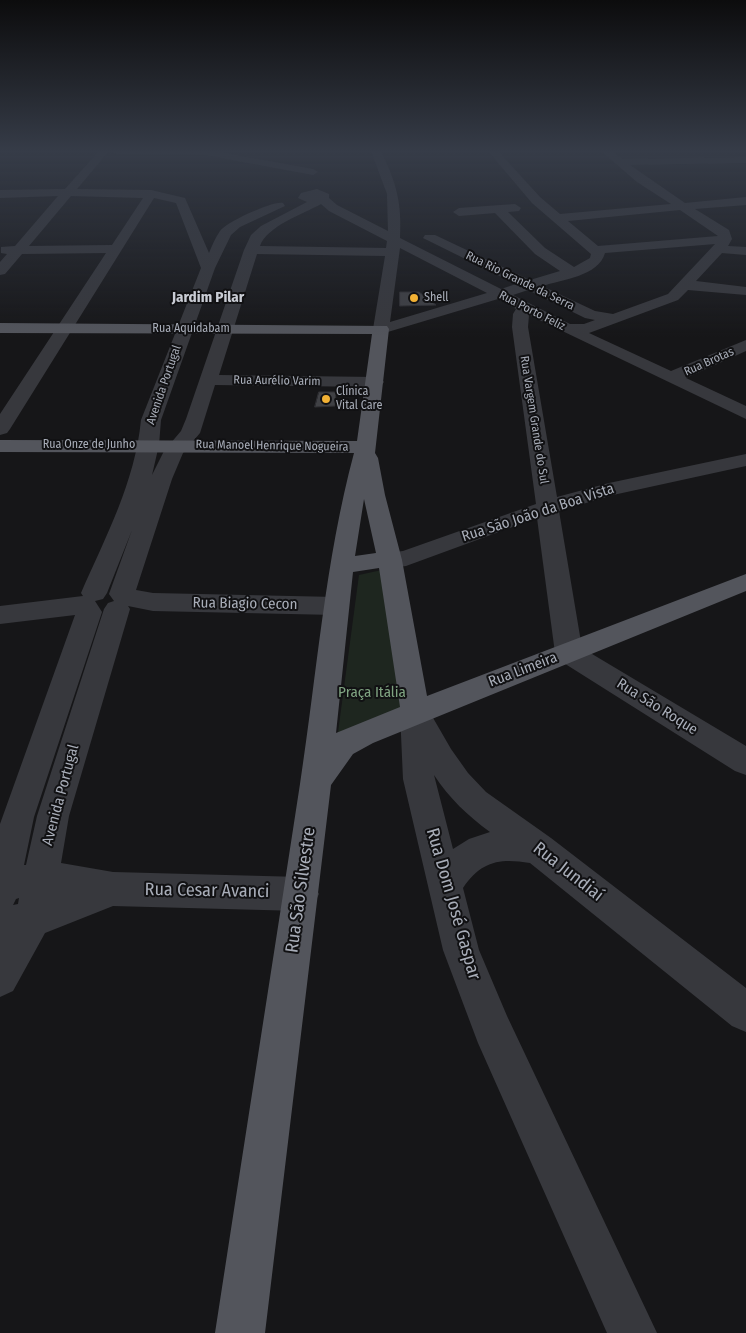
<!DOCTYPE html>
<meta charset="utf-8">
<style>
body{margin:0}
canvas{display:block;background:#161618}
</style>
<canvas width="746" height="1333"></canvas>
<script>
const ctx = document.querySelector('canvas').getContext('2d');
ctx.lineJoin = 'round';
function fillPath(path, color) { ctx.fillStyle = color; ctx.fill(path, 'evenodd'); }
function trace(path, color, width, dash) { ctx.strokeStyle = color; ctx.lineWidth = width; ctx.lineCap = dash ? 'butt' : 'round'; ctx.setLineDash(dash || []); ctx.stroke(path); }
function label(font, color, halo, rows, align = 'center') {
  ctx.font = font + ' "Fira Sans Condensed",sans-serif'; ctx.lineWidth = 4; ctx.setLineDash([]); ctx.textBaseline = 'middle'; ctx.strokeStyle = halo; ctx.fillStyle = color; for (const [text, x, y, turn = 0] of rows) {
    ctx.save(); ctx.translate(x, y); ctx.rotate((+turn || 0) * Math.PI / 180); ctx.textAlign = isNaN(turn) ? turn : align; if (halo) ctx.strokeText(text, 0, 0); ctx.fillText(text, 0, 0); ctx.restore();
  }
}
fillPath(new Path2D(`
 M382,570L404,710L337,740L359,575Z`), '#1e261f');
const building = new Path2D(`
 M400,292H419L436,305L400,306Z
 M319,392H336L335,406L315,407Z`);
fillPath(building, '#404145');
trace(building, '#303034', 1);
fillPath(new Path2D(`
 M99,151H109L77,189L151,190L185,198L209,253C212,246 215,238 220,231C227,222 272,201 283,203L285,206L240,227L231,235L215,268L161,420L159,445L152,475L164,451L181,431L186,419L244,250L251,235L261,226L307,202L298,198L301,193L317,189L329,194V198L337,205L388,231L387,194L371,151H381C396,182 402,202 400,238L501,289L516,284L423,238L425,235H435L530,280L560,271L535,254L495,213L459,216L453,212L459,208L515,204L521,208L519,211L508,212L545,248L574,267L590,258L591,254L532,203L488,151H498L540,197L560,214L671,204L637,182L601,151H612L622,159L746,157V163L630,165L685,203L746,197V205L695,209L729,230L732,239L728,246L746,247V255L722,253L696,281L746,287V295L688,290L678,300L589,333L671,371L746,340V351L686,378L746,406V419L529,315L528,327L557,497L609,483L746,454V466L613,495L559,511L582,648L746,746V775L735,771L559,660L555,653L537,518L406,566L390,568L382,566L378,560L382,554L403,551L536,504L512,327L513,314L516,309L498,299L381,334L373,329L385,256L257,254L219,375L375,377L381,378L384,382L381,386L375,387L215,385L200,433L183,453L172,479L136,590L153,593L336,597L345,600L349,606L345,612L336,615L153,611L128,606L130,609L69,816L61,863L113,872L301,877L313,882L319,894L313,906L301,911L113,906L45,933L13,991L0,997V824L75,615L0,624V606L83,596L81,593C106,536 135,482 141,420L201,268L176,203L154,198L10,429L7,433L0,435V414L106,253L22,254L5,274L0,275V262L7,254L1,253V247L15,246L58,196L0,198V190L65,189ZM71,196L143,198L112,245L29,246ZM321,204L329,211L387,241L386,248L260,246C267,226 303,214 321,204ZM680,210L718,236L598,246L568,221ZM715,244L668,294L613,314L595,311L542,286C561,280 599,276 605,253ZM400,248L487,293L390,322ZM528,290L585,318L595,320L584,324H570L513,295ZM132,530L109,594L114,601L108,603L104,609L37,816L26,865H24L34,817L102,612L95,601L103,599L107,593ZM19,898L18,904L13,905L16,899Z
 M112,151H214L313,169L318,172L313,175L205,155L117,154Z
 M415,700L425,704L451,749L468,773L486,792L551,838L746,988V1032L732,1026L530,863C500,858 481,861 463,888L479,950L507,1016L657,1333H607L478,1043L443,950L403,779L400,712L405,704ZM434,775C450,799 467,815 490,832L469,839L453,849Z`), '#37383d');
fillPath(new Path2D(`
 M0,323L387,326L389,329L375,453L378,458L385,495L402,560L427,696L746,574V591L373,743L353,754L331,785L265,1333H215C243,1150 272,967 300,784C317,673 325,561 354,453L0,452V440L357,441L372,334L0,333ZM364,499L376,553L355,556ZM379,568L400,707L336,733L353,572Z`), '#53555c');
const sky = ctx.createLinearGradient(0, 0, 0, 337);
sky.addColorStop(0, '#0c0c0d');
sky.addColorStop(0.45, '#363c48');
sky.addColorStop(1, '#363c4800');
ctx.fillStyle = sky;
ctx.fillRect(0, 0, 746, 337);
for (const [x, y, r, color] of [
 [414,298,5,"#f2b134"],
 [326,399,5,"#f2b134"]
]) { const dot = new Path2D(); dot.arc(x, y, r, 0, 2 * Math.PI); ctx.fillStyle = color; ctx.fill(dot); trace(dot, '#111113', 2); }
label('12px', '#a8adb8', '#111113', [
 ["Rua Rio Grande da Serra",520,281,26],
 ["Rua Porto Feliz",532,311,27],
 ["Rua Aquidabam",191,329],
 ["Rua Brotas",709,362,-24],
 ["Rua Aurélio Varim",277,381,1],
 ["Avenida Portugal",164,385,-71],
 ["Rua Vargem Grande do Sul",534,420,81],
 ["Rua Onze de Junho",89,445],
 ["Rua Manoel Henrique Nogueira",272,446,1]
]);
label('12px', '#a8adb8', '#111113', [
 ["Shell",424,298],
 ["Clínica",336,392],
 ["Vital Care",336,406]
], 'left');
label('bold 15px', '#c9ccd4', '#111113', [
 ["Jardim Pilar",208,298]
]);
label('15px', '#a8adb8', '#111113', [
 ["Rua São João da Boa Vista",538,513,-18],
 ["Rua Biagio Cecon",245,604,1],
 ["Rua Limeira",523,670,-21],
 ["Rua São Roque",657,707,32],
 ["Avenida Portugal",61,795,-75]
]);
label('15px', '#7fa381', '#111113', [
 ["Praça Itália",372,693]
]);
label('18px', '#a8adb8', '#111113', [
 ["Rua Jundiaí",568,872,38],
 ["Rua São Silvestre",301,890,-82],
 ["Rua Cesar Avanci",207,891,1],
 ["Rua Dom José Gaspar",453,904,74]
]);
</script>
